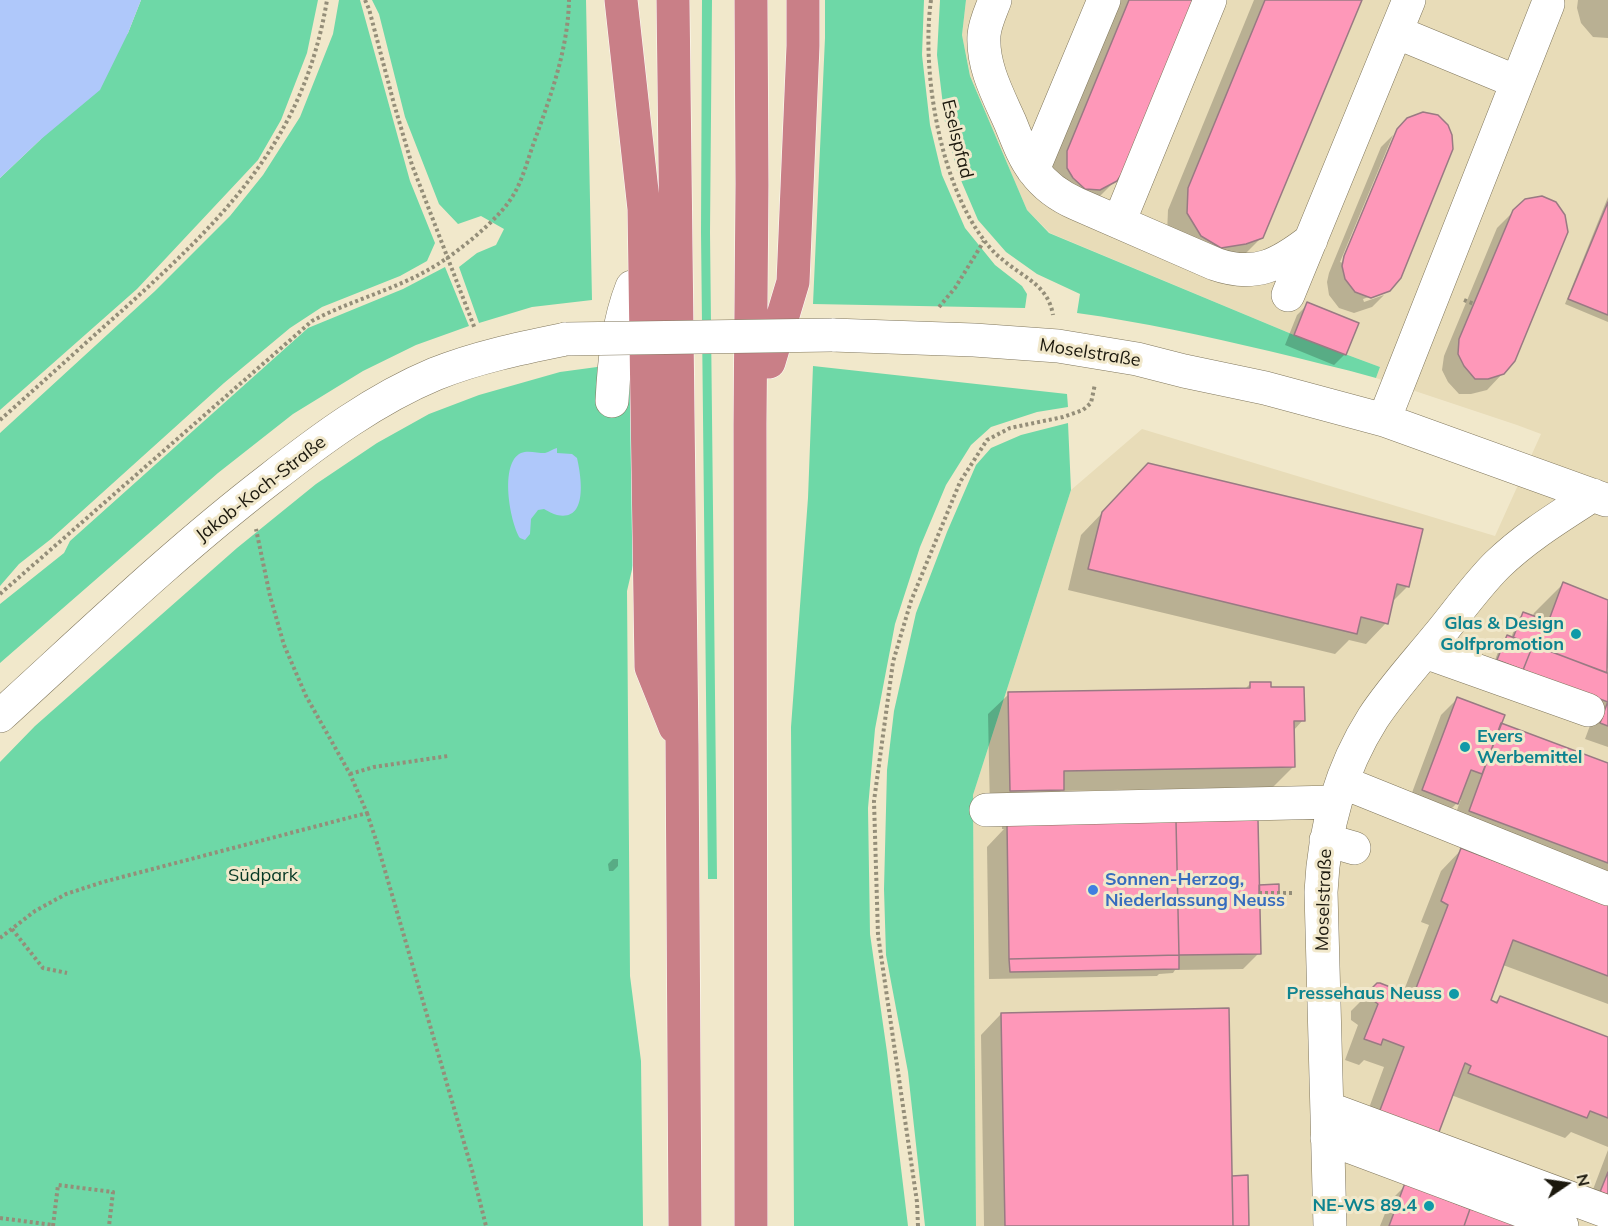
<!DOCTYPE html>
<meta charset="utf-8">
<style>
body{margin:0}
#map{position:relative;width:1608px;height:1226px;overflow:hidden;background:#f1e8cb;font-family:Mulish,sans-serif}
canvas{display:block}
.north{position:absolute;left:1536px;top:1154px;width:60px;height:60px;-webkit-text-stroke:4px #f1e8cb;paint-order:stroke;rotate:77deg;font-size:16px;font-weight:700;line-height:24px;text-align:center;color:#1b180d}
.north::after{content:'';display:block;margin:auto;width:21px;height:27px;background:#1b180d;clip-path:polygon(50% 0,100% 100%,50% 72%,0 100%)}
</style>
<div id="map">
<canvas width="1608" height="1226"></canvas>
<div class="north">N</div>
</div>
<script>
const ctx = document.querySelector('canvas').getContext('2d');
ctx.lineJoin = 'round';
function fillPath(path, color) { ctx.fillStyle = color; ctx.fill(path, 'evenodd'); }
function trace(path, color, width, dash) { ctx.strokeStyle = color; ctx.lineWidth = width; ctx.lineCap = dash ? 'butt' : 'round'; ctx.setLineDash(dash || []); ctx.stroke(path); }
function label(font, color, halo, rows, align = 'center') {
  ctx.font = font + ' Mulish,sans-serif'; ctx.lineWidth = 6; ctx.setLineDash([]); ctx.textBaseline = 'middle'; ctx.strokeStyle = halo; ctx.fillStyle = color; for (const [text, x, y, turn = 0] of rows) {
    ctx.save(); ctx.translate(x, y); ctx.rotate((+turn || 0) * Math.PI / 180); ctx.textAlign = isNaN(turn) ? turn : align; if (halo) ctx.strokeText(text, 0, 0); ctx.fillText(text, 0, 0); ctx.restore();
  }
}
fillPath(new Path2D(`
 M966,0H1608V1226H976L973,795L1071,490L1142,429L1495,536L1541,434L1517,425L1376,378L1380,367L1294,335L1050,233L1027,210L970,76L962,35Z`), '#e8dcb8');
fillPath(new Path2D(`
 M141,0H318L307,53L281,120L258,160L137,289L0,410V178L40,140L128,33Z
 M339,0H360L410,181L435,243L427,261L400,276L322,307L290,328L224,383L51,539L19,564L0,586V433L155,291L230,216L263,175L300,117L333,34Z
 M372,0H586L592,300L532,307L479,323L459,267L477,253L496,245L504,229L481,216L458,224L439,204L405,117L379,14Z
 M702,0H712L710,232L717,879H708L701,232Z
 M825,0H924L922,55L930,125L942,175L965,228L995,265L1022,286L1027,294L1025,308L813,304L825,38Z
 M940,0H966L962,35L970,76L1027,210L1049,233L1294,335L1380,367L1376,378C1341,368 1305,360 1269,351C1205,336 1142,322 1077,313L1080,294L1037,274L1006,252L978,220L957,171L945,122L937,55Z
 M445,267L469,326L416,345L363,371L293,414L218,473L0,663V604L64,553L70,541L308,328L403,289Z
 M634,366L637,548L627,591L630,976L641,1061L643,1226H0V762L35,726L237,548L316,484L377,443L429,414L479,395L560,372L597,367Z
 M813,366L1067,394L1068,407L1037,412L991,427L971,445L946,485L920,547L895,624L875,729L868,808L870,934L887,1052L908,1226H794L791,727L808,498Z
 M1068,423L1071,490L973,795L976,1226H925L908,1072L886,955L884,889L887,770L894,711L916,613L947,532L976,465L991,448L1021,435Z`), '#6ed8a7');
fillPath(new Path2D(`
 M0,0H141L128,33L100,90L40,140L0,178Z
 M557,448V453L572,454L577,458C581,475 589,522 557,515C553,514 548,511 544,509L538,510L531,519L530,534L525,540L520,538C510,522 499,463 521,453C528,450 537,453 545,453C549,452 553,449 557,448Z`), '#afc8fa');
fillPath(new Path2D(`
 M1118,0H1195L1116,180L1095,201L1047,173Z
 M1254,0H1360L1262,237L1241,258L1167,234L1168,210Z
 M1578,0H1608V38L1593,37L1581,23L1577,8Z
 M1408,119L1400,277L1386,293V291L1363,299L1364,302L1384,295L1372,307L1354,313L1339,308L1329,295L1327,282L1329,273L1381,147L1393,135L1340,262L1343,263L1397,132H1396Z
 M1608,197V322L1565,304Z
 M1514,211L1503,373L1487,390L1471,394H1459L1448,382L1442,370L1444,356L1497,228Z
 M1308,304L1345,354L1334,365L1285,345L1297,315Z
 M1131,483L1408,586L1391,603L1386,623L1366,644L1349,640L1335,654L1068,590L1081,535Z
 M1563,584L1608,601V667L1605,674L1608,675V747L1585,739L1598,704L1493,665L1502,642L1507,637L1511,638L1518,619L1523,614L1532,617L1534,613Z
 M1250,684L1269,689L1303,720L1293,731V767L1273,787L1061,791L1042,811L1258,889L1278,901L1273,906L1258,907L1259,953L1243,969L1175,970L1173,973L1159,974L1157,976L989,979L987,847L1004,829H1002V816L990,811L988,714L1009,694L1245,689Z
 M1457,699L1500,724L1608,764V892L1449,832L1461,799L1441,819L1407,806L1441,715Z
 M1461,850L1608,906V1004L1503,965L1489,1001L1494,1003L1500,998L1608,1039V1147L1571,1132L1565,1138L1451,1095L1358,1138L1384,1067L1364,1060L1359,1065L1345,1060L1358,1025L1351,1020V1011L1372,990L1403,993L1429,925L1421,922L1441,871Z
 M613,859H618V866L613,871H609L608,864Z
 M1001,1014L1231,1177L1247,1226H984L981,1035Z
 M1608,1150V1216L1586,1208Z
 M1406,1185L1534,1226H1380L1390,1201Z`), '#0003');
const building = new Path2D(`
 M1129,0H1197L1127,166L1117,181L1100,190L1085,189L1073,178L1067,168V151Z
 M1265,0H1362L1263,238L1246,244L1221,248L1201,236L1187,213L1188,188Z
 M1423,112L1438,115L1448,125L1452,135L1453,149L1401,278L1390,291L1371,298L1355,292L1345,279L1342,266L1344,256L1397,129L1407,118Z
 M1542,196L1556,202L1565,215L1568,232L1515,361L1504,374L1488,379H1475L1464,366L1458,354L1459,339L1513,210L1525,199Z
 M1608,202V315L1568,299Z
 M1307,302L1359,323L1346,355L1294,335Z
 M1148,463L1423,529L1409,587L1397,584L1388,624L1361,617L1357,634L1088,569L1102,512Z
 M1563,582L1608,600L1607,673L1539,647Z
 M1523,612L1548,621L1539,647L1513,638Z
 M1507,635L1533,645L1523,670L1497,660Z
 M1533,645L1608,673V702L1523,670Z
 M1250,682H1271V687H1304L1305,721H1294L1295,767L1064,771V790L1010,791L1008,692L1250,688Z
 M1457,697L1505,715L1482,774L1471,770L1458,804L1422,790Z
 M1608,701V726L1600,723Z
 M1501,723L1608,763V863L1469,811Z
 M1258,820L1261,954L1179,955L1176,821Z
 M1176,821L1179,955L1009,959L1007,825Z
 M1461,848L1608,904V976L1513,940L1491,1000L1497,1003L1500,996L1608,1037V1118L1590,1111L1587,1118L1468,1073L1471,1066L1465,1063L1436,1140L1377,1118L1404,1047L1383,1039L1381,1045L1364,1039L1378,1004L1371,999V989L1377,983H1380L1413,996L1448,905L1441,901Z
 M1279,884V902H1259V885Z
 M1179,955V969L1010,972L1009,959Z
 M1229,1008L1233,1226H1005L1001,1013Z
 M1608,1172V1195L1600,1192Z
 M1248,1175L1249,1226H1233L1232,1176Z
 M1405,1183L1470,1209L1464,1226H1389Z
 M1470,1209L1538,1226H1464Z`);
fillPath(building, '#fe98b9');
trace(building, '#997a83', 1.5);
const minor = new Path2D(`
 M995,0C991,11 985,23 984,35C982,66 998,95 1010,122C1017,139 1023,157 1034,171C1045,186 1061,197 1077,204L1215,264C1255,278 1279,265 1311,240
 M1396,32L1517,82
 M1033,170L1104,0
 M1119,222L1210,0
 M1288,295L1409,0
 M832,335L974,340L1058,346L1137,359L1184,371L1265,388L1384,420L1606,500
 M612,401C614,363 618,322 632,287
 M1384,420L1548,4
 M1425,652L1588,710
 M0,716C89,635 175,552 270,479C321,439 375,399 435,374C477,357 522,348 566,339
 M1342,782L1608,889
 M986,810L1335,802
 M1326,840L1354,848
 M1327,1108L1608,1212
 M1327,1138L1562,1226
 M1330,1226L1321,892C1324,831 1340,770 1373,718C1392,689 1416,663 1438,636C1457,613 1476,586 1497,565C1526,537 1559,517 1593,495`);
const highway = new Path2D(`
 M621,0L644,209L651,667L675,727
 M673,0L682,743L685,1226
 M769,362L793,282L803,46V0
 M751,1226L750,424L752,184L751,0`);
trace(minor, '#80775d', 34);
trace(highway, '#fff', 34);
trace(new Path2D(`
 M365,0L369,9L394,104L412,165L475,329
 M931,0C921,71 940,183 984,240C989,247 996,255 1003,260C1024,278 1048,285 1053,315
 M1464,300L1474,304
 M939,307L955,288L984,241
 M0,420C42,383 83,345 125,308C225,217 304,140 327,0
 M0,594L312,321C349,301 391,291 428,270C452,257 492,225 508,203C521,186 526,165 533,145C550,98 568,50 569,0
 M350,774L374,767L448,756
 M367,813L377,843L472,1170L486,1226
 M1259,893H1292
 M12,929L43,968L67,973
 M0,938L35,911L66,894L103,882L367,813L350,774L306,696L284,645L270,596L256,529
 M0,1218L53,1225
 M53,1226L58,1185L113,1192L109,1226
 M918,1226L917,1202L878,935L874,801L893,662L911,601L960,482L987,440L1010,428L1063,417L1083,410L1091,403L1095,384`), '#948e79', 4, [3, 3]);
trace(minor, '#fff', 33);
trace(highway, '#c97f87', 33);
const minorBridge = new Path2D(`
 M566,339L832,335`);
trace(minorBridge, '#80775d', 34, []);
trace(minorBridge, '#fff', 33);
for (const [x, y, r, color] of [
 [1576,634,6,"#0f9aa8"],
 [1465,747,6,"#0f9aa8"],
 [1093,890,6,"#3f7fe0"],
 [1454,994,6,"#0f9aa8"],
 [1429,1206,6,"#0f9aa8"]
]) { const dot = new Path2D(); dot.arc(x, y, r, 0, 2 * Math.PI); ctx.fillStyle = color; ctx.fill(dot); trace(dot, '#f1e8cb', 2); }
label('18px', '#1b180d', '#f1e8cb', [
 ["Eselspfad",957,139,76],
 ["Moselstraße",1090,353,9],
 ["Jakob-Koch-Straße",261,489,-38],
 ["Moselstraße",1324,900,-88]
]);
label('bold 18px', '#0d838f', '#f1e8cb', [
 ["Glas & Design",1564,624],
 ["Golfpromotion",1564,645],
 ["Evers",1477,737,"left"],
 ["Werbemittel",1477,758,"left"],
 ["Pressehaus Neuss",1442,994],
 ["NE-WS 89.4",1417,1206]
], 'right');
label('18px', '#043724', '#f1e8cb', [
 ["Südpark",263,876]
]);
label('bold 18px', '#366cbe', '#f1e8cb', [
 ["Sonnen-Herzog,",1105,880],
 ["Niederlassung Neuss",1105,901]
], 'left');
</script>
